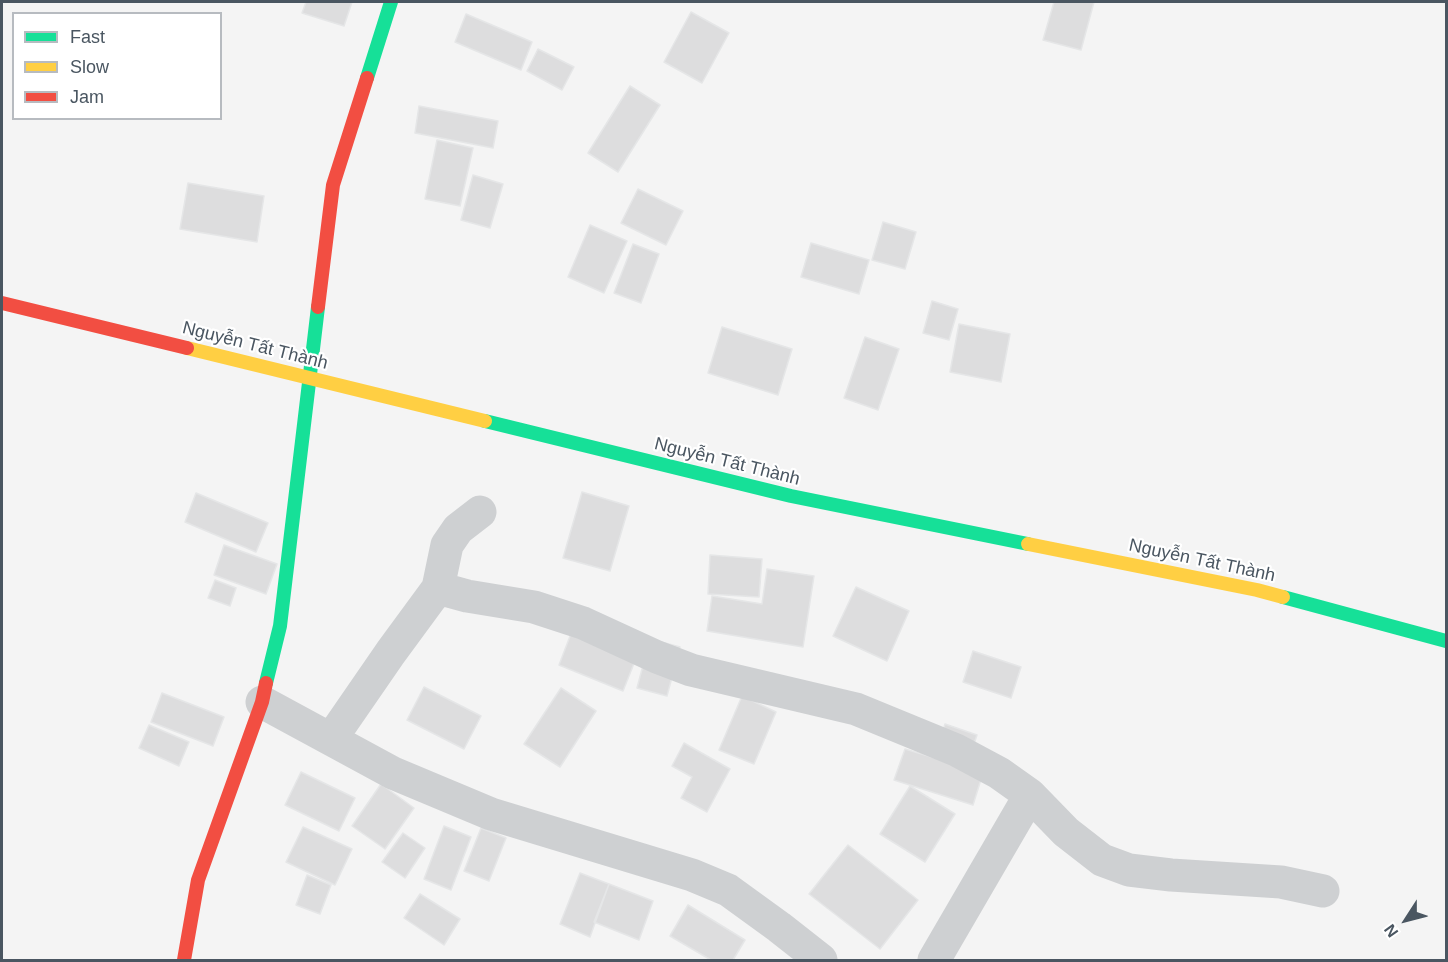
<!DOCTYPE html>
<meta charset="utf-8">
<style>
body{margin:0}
#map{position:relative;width:1448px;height:962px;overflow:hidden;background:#f4f4f4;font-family:Helvetica,sans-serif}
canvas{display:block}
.frame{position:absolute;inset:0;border:3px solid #4a5661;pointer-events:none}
.legend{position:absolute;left:12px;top:12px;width:210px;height:108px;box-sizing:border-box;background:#fff;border:2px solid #b7bbc0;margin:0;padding:8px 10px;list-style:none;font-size:18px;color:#4a5661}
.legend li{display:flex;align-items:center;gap:12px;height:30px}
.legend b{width:30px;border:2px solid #b7bbc0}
.north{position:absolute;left:1376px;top:890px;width:60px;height:60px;-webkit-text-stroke:4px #fff;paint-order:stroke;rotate:234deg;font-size:16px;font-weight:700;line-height:24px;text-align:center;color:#4a5661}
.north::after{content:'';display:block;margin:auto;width:21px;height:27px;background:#4a5661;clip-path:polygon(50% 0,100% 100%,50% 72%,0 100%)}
</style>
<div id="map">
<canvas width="1448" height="962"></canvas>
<div class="frame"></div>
<ul class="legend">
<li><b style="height:8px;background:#16e098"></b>Fast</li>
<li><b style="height:8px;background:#ffcf43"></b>Slow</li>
<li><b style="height:8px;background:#f24e42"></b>Jam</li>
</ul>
<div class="north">N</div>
</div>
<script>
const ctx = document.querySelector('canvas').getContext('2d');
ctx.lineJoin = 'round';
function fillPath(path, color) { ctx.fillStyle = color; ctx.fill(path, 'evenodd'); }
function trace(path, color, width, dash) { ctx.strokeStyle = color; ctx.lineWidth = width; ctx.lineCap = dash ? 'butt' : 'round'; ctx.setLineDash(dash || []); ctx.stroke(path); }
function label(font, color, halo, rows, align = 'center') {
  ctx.font = font + ' Helvetica,sans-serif'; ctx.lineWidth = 4.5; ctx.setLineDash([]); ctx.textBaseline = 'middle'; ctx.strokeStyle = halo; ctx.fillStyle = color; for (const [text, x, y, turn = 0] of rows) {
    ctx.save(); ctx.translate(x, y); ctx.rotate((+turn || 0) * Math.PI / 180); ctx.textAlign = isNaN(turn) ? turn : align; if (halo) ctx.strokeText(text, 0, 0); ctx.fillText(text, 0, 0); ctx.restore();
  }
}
const building = new Path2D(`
 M306,2H352L344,26L302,13Z
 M1054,2H1094L1081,50L1043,40Z
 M691,12L729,33L702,83L664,62Z
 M466,14L532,42L521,70L455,42Z
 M538,49L574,67L562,90L527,71Z
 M630,86L660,105L618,172L588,153Z
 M419,106L498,121L493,148L415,133Z
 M437,140L473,148L460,206L425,199Z
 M473,175L503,184L490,228L461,220Z
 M188,183L264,196L257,242L180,229Z
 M638,189L683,211L666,245L621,223Z
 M883,222L916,232L905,269L872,260Z
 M590,225L627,241L604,293L568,277Z
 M811,243L869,260L859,294L801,277Z
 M633,244L659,254L641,303L614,293Z
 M932,301L958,309L949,340L923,333Z
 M959,324L1010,334L1001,382L950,372Z
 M722,327L792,349L778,395L708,373Z
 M865,337L899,349L878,410L844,398Z
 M582,492L629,506L610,571L563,558Z
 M196,493L268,523L256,552L185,522Z
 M224,545L277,564L266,594L214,575Z
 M710,555L762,559L759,597L708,594Z
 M767,569L814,576L803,647L707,631L712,596L762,604Z
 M215,580L236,588L230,606L208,598Z
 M856,587L909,611L887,661L833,636Z
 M580,610L645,636L623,691L559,665Z
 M650,639L680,647L667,696L637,688Z
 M973,651L1021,667L1011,698L963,682Z
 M424,687L481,716L464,749L407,720Z
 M561,688L596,711L560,767L524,744Z
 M162,693L224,717L213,746L151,722Z
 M742,696L776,712L754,764L719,750Z
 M945,724L977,735L966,768L983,773L973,805L894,780L905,749L935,758Z
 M149,725L189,742L179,766L139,748Z
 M684,743L730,769L707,812L681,798L692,777L672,766Z
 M301,772L355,798L339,831L285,805Z
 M381,784L414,808L385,849L352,826Z
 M910,786L955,814L925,862L880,834Z
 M444,826L471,837L451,890L424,879Z
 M303,827L352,849L335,885L286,862Z
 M481,828L506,838L489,881L464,871Z
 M403,833L425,848L405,878L382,862Z
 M848,845L918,900L880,949L809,894Z
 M580,873L609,884L590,937L560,924Z
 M307,875L331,885L320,914L296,905Z
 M609,884L653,901L639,940L594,922Z
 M420,894L460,919L444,945L404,918Z
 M688,905L745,940L733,960H711L670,936Z`);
fillPath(building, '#ddddde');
trace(building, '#e5e6e7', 1.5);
trace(new Path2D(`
 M438,588L467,596L534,607L583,623L657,657L691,670L856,709L956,750L999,773L1030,795L1066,832L1102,860L1129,870L1171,875L1281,882L1323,891
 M262,702L393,773L491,814L692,875L728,890L779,927L821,960
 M331,739L391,652L438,588L447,545L458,529L480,512
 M934,960L1030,795`), '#ced0d2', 33);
trace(new Path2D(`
 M367,78L391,2
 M485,421L791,496L1028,544
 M1283,597L1446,641
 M266,683L280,626L318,307`), '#16e098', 14);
trace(new Path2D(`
 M187,348L485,421
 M1028,544L1257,590L1283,597`), '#ffcf43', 14);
trace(new Path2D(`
 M2,303L187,348
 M318,307L333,185L367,78
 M184,960L198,880L262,702L266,683`), '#f24e42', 14);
label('18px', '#4a5661', '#fff', [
 ["Nguyễn Tất Thành",255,346,14],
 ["Nguyễn Tất Thành",727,462,14],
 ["Nguyễn Tất Thành",1202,561,12]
]);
</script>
